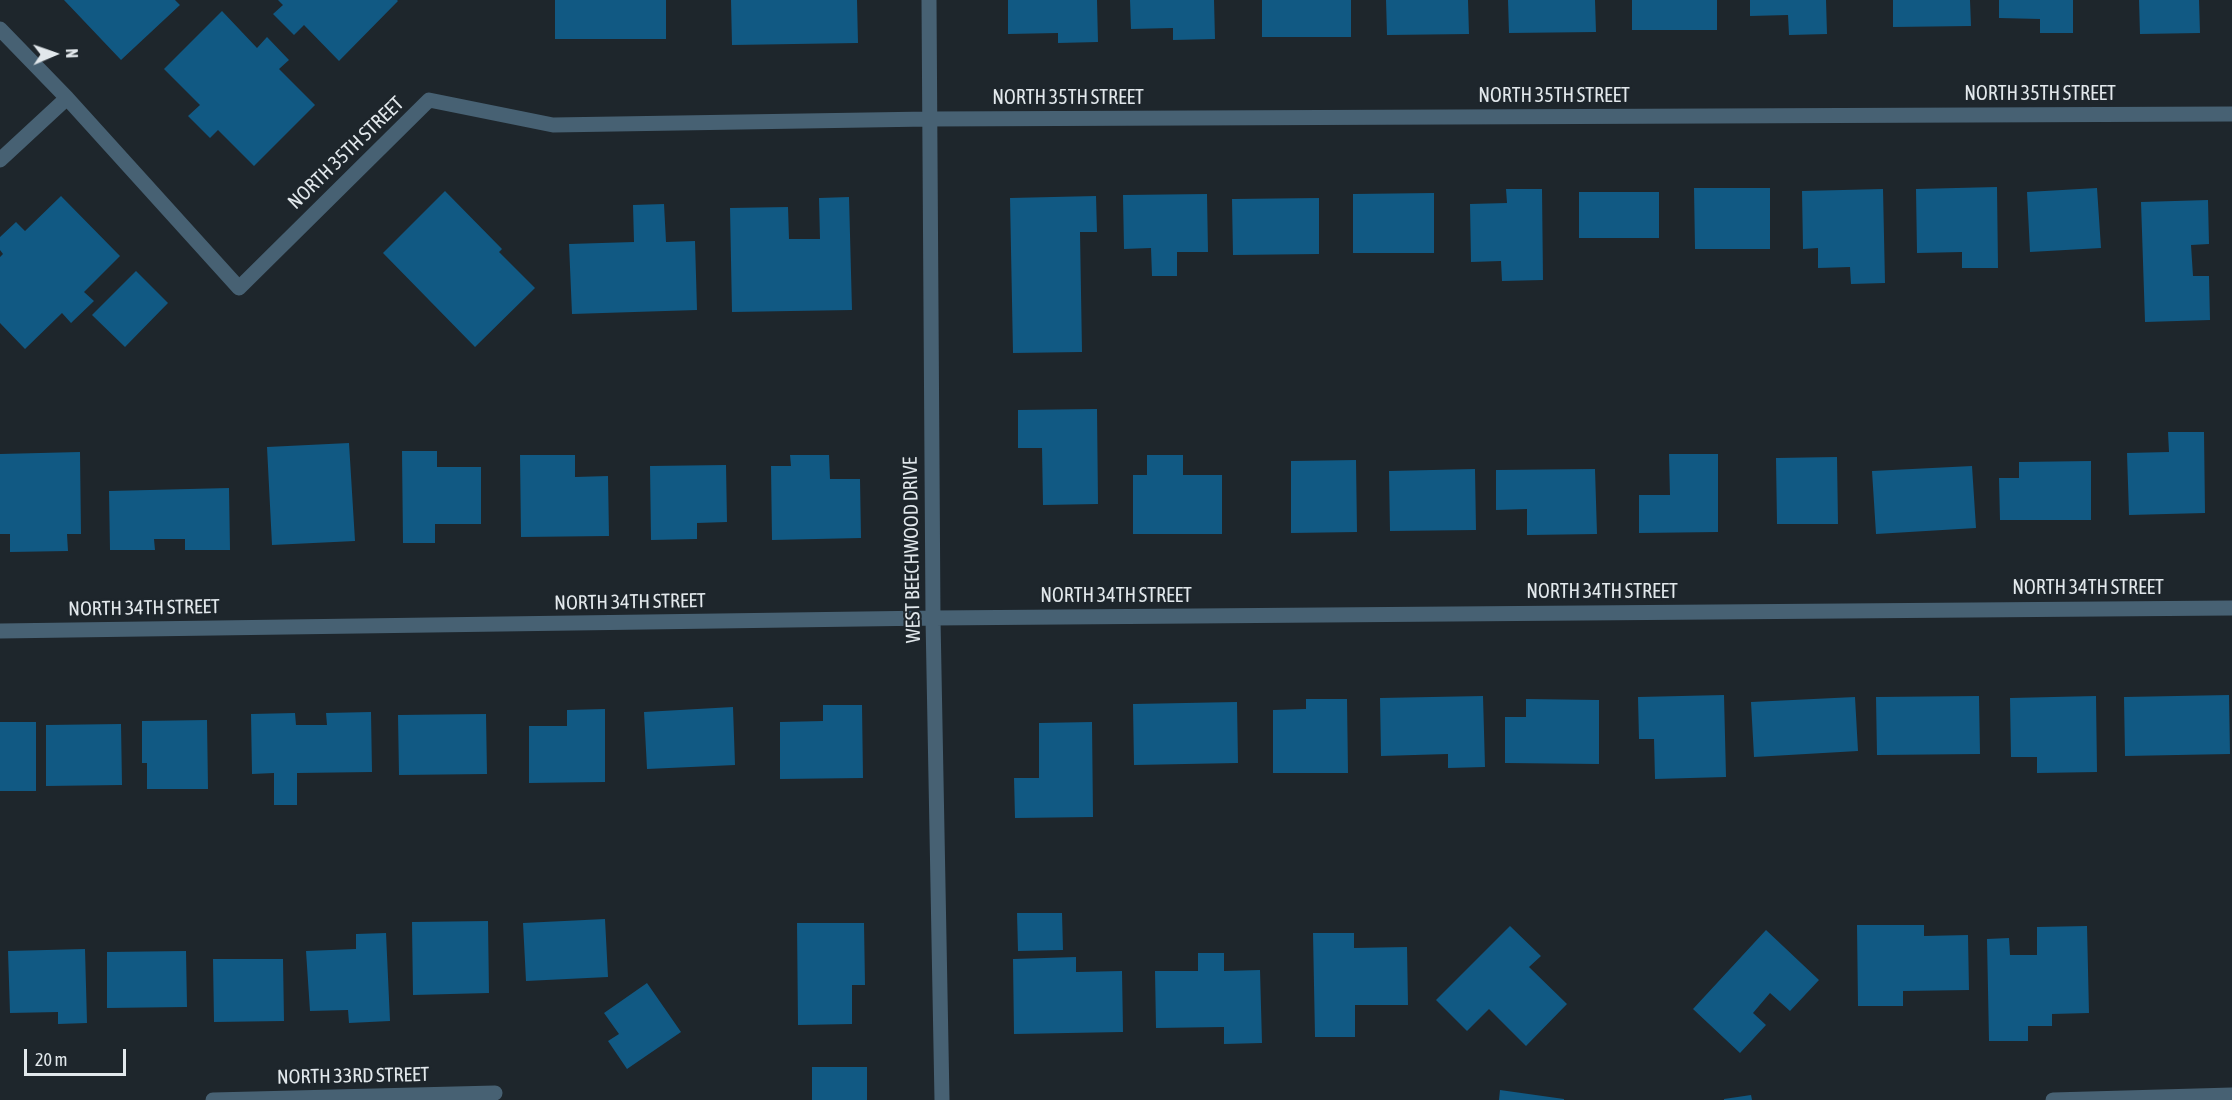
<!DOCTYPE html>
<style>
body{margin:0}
#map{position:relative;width:2232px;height:1100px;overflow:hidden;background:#1e262c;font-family:"Asap Condensed",sans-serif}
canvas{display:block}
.north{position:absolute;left:24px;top:24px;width:60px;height:60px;-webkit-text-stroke:4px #1e262c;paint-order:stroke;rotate:88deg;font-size:16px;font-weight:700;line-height:24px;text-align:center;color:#e2e8ec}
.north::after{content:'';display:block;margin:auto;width:21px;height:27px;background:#e2e8ec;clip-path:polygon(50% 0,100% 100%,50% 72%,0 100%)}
.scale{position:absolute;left:24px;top:1049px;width:102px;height:27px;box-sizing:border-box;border:3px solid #e2e8ec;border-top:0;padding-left:8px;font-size:18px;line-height:21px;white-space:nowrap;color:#e2e8ec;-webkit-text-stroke:4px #1e262c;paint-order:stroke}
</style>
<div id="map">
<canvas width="2232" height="1100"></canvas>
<div class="north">N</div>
<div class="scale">20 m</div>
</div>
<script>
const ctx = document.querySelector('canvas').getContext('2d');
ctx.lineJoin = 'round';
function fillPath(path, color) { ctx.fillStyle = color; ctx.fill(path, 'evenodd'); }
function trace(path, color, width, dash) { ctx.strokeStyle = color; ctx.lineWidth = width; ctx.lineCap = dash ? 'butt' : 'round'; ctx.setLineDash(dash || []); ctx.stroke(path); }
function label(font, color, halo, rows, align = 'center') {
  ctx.font = font + ' "Asap Condensed",sans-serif'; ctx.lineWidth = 4.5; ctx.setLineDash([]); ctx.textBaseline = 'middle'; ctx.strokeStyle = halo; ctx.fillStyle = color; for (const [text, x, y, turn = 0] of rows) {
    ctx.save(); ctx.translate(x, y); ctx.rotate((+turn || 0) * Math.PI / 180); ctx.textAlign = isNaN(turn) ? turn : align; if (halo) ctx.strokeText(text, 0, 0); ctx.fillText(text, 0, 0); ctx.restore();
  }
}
fillPath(new Path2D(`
 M64,0H175L180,5L121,60Z
 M278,0H397L398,1L339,61L304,25L294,35L273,14L283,5Z
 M555,0H666V39H555Z
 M731,0H857L858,43L732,45Z
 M1008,0H1097L1098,42L1058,43V33L1008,34Z
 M1130,0H1214L1215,39L1173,40V28L1131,29Z
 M1262,0H1351V37H1262Z
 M1386,0H1468L1469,34L1387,35Z
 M1508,0H1595L1596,32L1509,33Z
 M1632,0H1717V30H1632Z
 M1750,0H1826L1827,34L1789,35L1788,15L1750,16Z
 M1893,0H1970L1971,26L1893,27Z
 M1999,0H2073V33H2040V19L1999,18Z
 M2139,0H2199L2200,33L2140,34Z
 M222,11L257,48L267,37L289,60L279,69L315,105L254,166L218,130L210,138L188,116L200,105L164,69Z
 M1997,187L1998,268H1962V252L1917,253L1916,189Z
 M1694,188H1770V249H1695Z
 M2097,188L2101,248L2030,252L2027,192Z
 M1506,189H1542L1543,280L1502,281L1501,261L1471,262L1470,204L1507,203Z
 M1883,189L1885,283L1851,284L1850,267L1818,268V248L1803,249L1802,191Z
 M445,191L502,249L499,252L535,288L475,347L383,253Z
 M1579,192H1659V238H1579Z
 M1434,193V253H1353V194Z
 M1207,194L1208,252H1177V276H1152L1151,248L1124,249L1123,195Z
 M61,196L120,256L84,292L94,301L71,323L62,313L25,349L0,323V257L3,254L0,250V237L16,222L25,231Z
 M1096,196L1097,232H1080L1082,352L1013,353L1010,198Z
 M849,197L852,310L732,312L730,208L788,207L789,239H820L819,198Z
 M1319,198V254L1233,255L1232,199Z
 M2208,200L2209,244L2191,245L2193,276H2209L2210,320L2145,322L2141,202Z
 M664,204L666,242L695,241L697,310L572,314L569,244L634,242L633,205Z
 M136,271L168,303L125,347L92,315Z
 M1097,409L1098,504L1043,505L1042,448H1018V410Z
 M2168,432H2204L2205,513L2129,515L2127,453L2169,452Z
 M349,443L355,541L272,545L267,447Z
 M402,451H437V467H481V524H435V543H403Z
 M80,452L81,534H67L68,551L10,552V534H0V454Z
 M1669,454H1718V532L1639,533V495H1670Z
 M520,455H575V477L608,476L609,536L521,537Z
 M790,455H829L830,479H860L861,538L772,540L771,466H791Z
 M1147,455H1183V475H1222V534H1133V475H1147Z
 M1837,457L1838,524H1777L1776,458Z
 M1356,460L1357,532L1291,533V461Z
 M2091,461V520H2000L1999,478H2019V462Z
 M726,465L727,522L697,523V539L651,540L650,466Z
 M1972,466L1976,528L1876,534L1872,471Z
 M1475,469L1476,530L1390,531L1389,471Z
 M1595,469L1597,534L1527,535V509L1496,510V470Z
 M229,488L230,550H185V539H154L155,550H110L109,491Z
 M1724,695L1726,777L1655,779L1654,739H1639L1638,697Z
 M2229,695L2230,754L2125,756L2124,697Z
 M1483,696L1485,767L1448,768V754L1381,756L1380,698Z
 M1979,696L1980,754L1877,755L1876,697Z
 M2096,696L2097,772L2037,773V757H2011L2010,698Z
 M1855,697L1858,751L1754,757L1751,702Z
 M1306,699H1347L1348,773H1273V710L1306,709Z
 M1526,699L1599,700V764L1505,763V717H1526Z
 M1237,702L1238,763L1134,765L1133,704Z
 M823,705H862L863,778L780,779V722L823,721Z
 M733,707L735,765L647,769L644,712Z
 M605,709V782L529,783V726H567V710Z
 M371,712L372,772L297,773V805H274V773L252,774L251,714L295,713L296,725H327L326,713Z
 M486,714L487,774L399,775L398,715Z
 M207,720L208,789H147V763H142V721Z
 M0,722H36V791H0Z
 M1092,722L1093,817L1015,818L1014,778H1039V723Z
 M121,724L122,785L46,786V725Z
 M1017,913H1062L1063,950L1018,951Z
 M605,919L608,977L526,981L523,923Z
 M488,921L489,993L413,995L412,922Z
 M797,923H864L865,985H852V1024L798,1025Z
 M1857,925H1924V936L1968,935L1969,990L1903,991V1006H1858Z
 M1510,926L1541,956L1529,967L1567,1004L1526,1046L1489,1009L1467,1031L1436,1000Z
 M2087,926L2089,1013L2052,1014V1026H2028V1041H1989L1987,939L2009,938L2010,955H2037V927Z
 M1766,930L1819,980L1790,1011L1770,993L1753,1013L1766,1025L1740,1053L1693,1009Z
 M386,933L390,1021L349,1023L348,1010L310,1011L306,951L356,949V934Z
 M1313,933H1354V948L1407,947L1408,1005H1355V1037H1315Z
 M85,949L87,1023L58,1024V1012L10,1013L8,951Z
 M186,951L187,1007L107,1008V952Z
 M1198,953H1224V971L1260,970L1262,1043L1224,1044V1027L1156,1028L1155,971H1198Z
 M1076,957V972L1122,971L1123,1032L1014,1034L1013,959Z
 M213,959H283L284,1021L214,1022Z
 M647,983L681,1032L627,1069L608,1041L619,1034L604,1013Z
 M812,1067H867V1100H812Z
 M1500,1090L1564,1099V1100H1499Z
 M1751,1095L1752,1100H1724V1099Z`), '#115983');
trace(new Path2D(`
 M929,0L933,618L942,1100
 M0,29L67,98L239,288L429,100L553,125L929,119L2232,114
 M0,160L67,98
 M0,631L933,618L2232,608
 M213,1100L495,1093
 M2053,1100L2232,1095`), '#476173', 15);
label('20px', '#e2e8ec', '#1e262c', [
 ["NORTH 35TH STREET",2040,94],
 ["NORTH 35TH STREET",1554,96],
 ["NORTH 35TH STREET",1068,98],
 ["NORTH 35TH STREET",346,153,-44],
 ["WEST BEECHWOOD DRIVE",912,550,-91],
 ["NORTH 34TH STREET",2088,588],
 ["NORTH 34TH STREET",1602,592],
 ["NORTH 34TH STREET",1116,596],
 ["NORTH 34TH STREET",630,602,-1],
 ["NORTH 34TH STREET",144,608,-1],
 ["NORTH 33RD STREET",353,1076,-1]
]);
</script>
